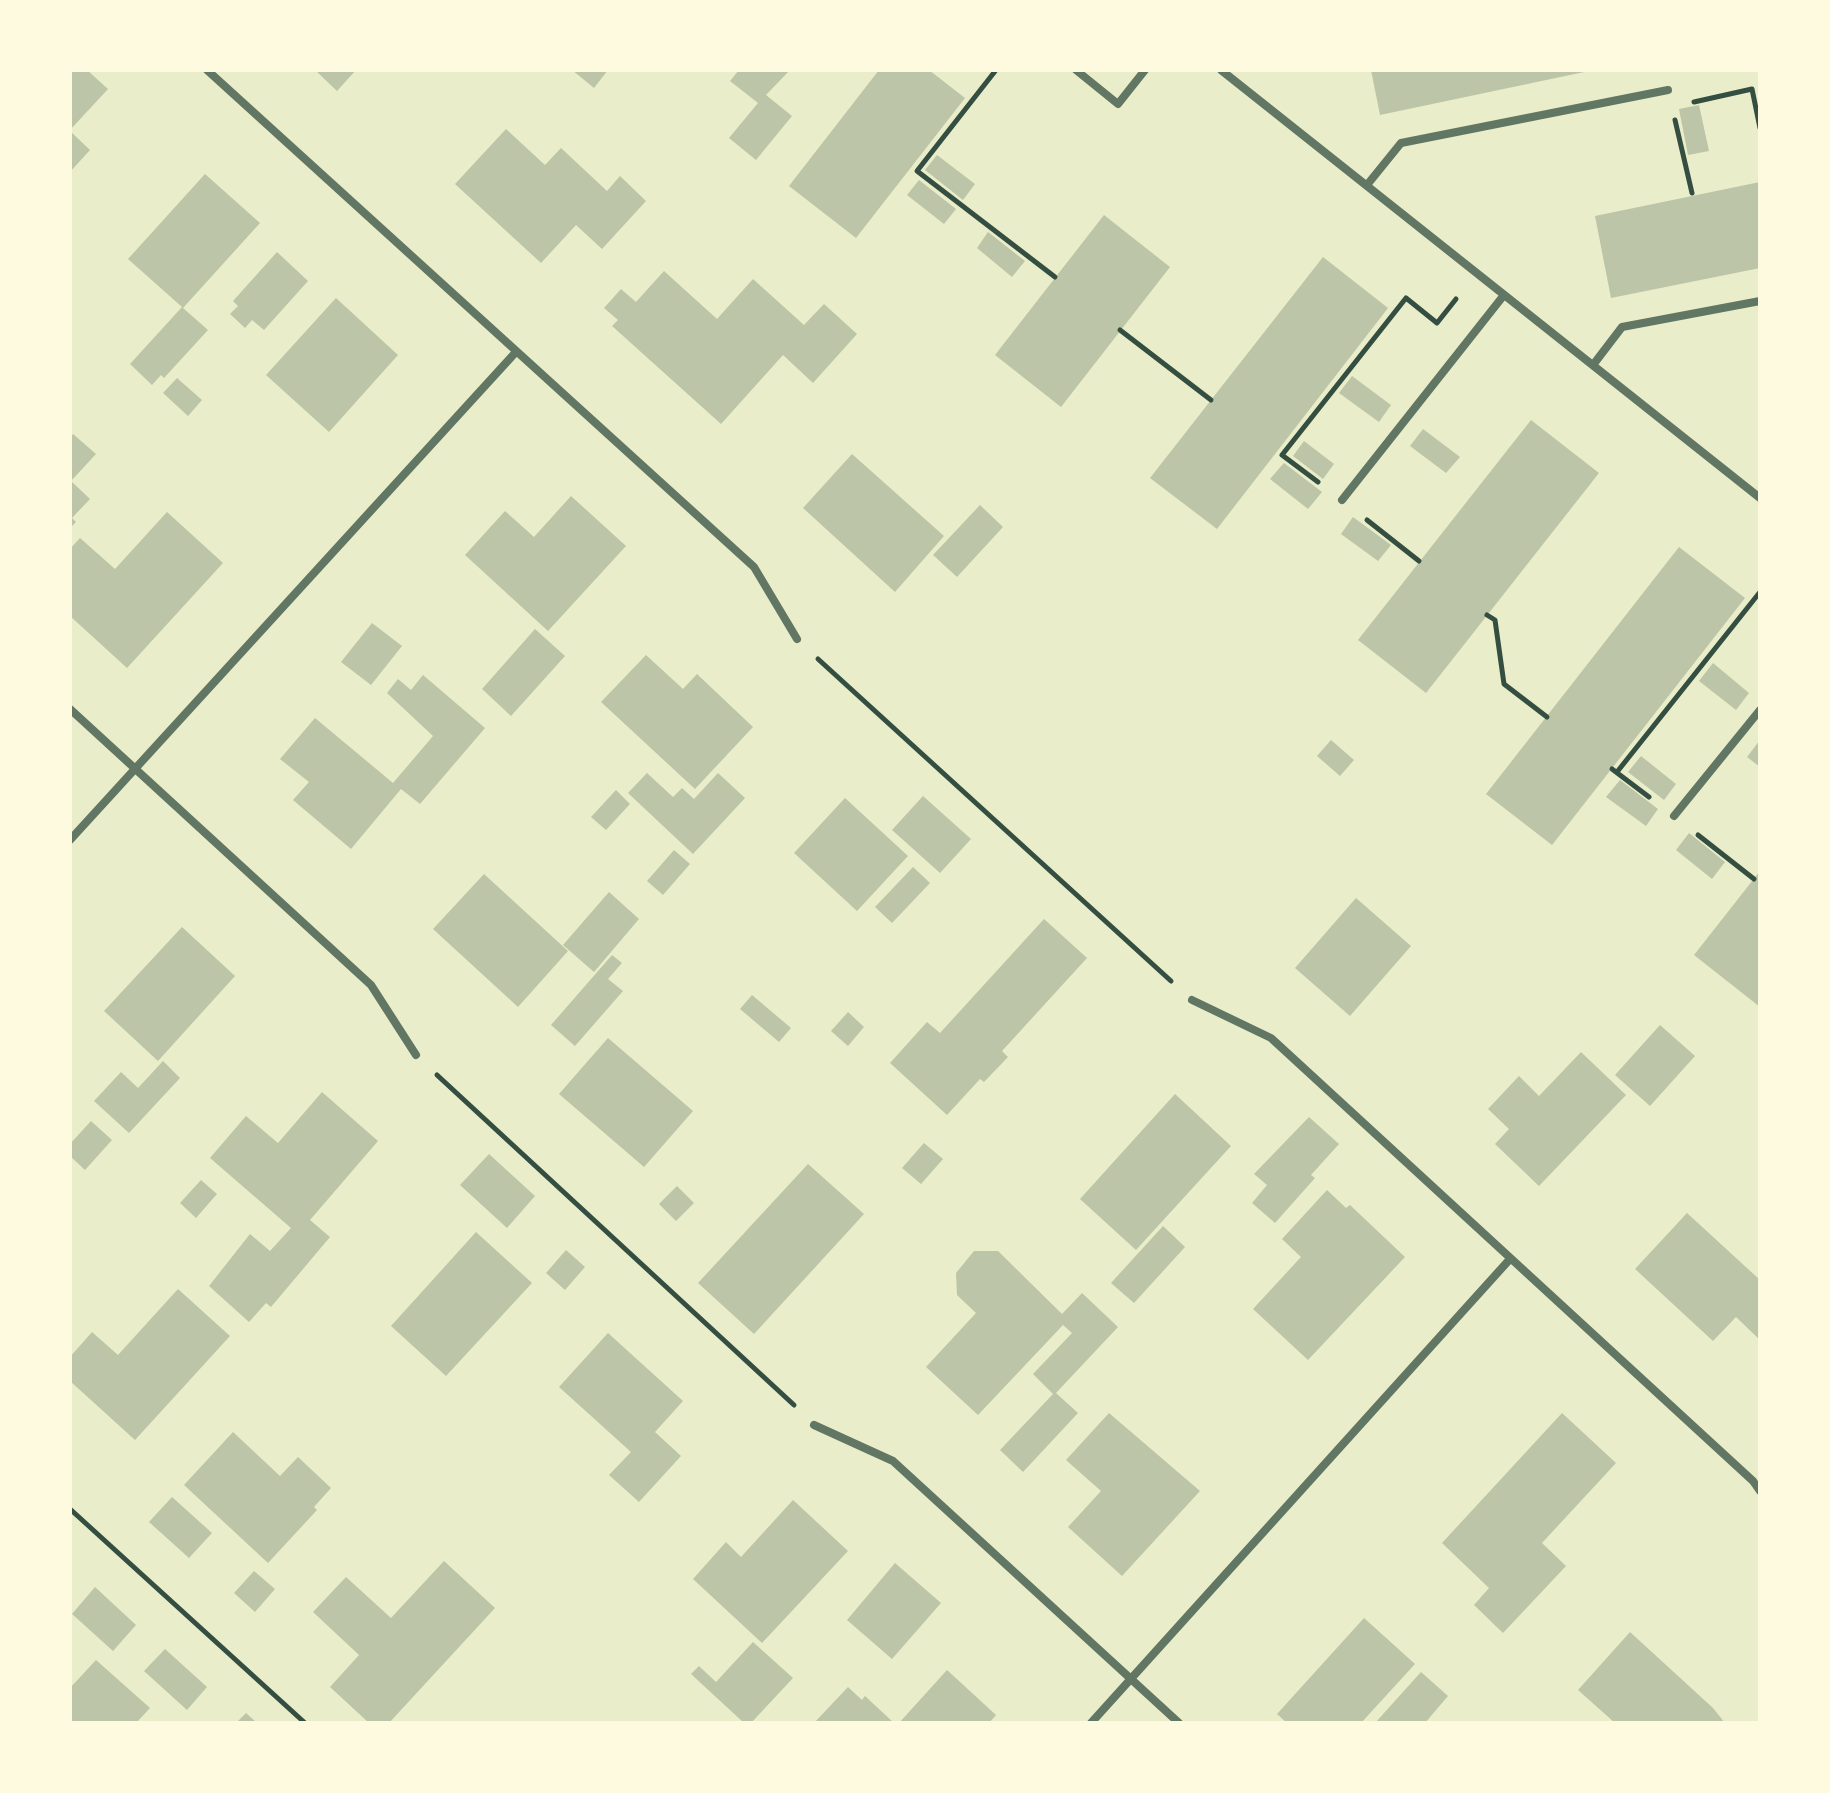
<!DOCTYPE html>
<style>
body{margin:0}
#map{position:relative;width:1830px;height:1793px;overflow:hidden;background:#e9edc9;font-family:"Public Sans",sans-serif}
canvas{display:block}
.frame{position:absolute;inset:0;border:72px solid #fefae0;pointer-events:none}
</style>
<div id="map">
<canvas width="1830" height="1793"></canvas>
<div class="frame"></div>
</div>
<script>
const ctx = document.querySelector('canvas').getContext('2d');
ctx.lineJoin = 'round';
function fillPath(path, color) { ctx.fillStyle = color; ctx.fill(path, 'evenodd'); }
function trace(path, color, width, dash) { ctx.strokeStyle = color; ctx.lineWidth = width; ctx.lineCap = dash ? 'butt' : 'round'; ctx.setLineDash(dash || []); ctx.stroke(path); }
fillPath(new Path2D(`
 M70,70H87L108,89L70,130Z
 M315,70H356L337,91Z
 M572,70H608L594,88Z
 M739,70H790L766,95L792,116L756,160L729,138L758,103L730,81Z
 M879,70H929L965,98L856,238L789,186Z
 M1371,70H1589V71L1380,115Z
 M1699,105L1709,151L1688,155L1679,109Z
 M506,129L545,165L561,148L607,191L620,176L646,201L602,249L576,225L541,263L455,184Z
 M70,131L90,150L70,172Z
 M937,155L975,184L963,200L925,170Z
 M205,174L260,223L183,308L208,330L164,378L161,375L152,385L130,364L182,307L128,259Z
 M919,180L956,209L944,224L907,195Z
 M1760,182V268L1611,298L1595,216Z
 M1104,215L1170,267L1061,407L995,355Z
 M988,232L1025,261L1012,277L977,248Z
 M277,252L308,281L264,330L252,320L245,328L230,314L238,306L233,301Z
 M1323,257L1388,308L1217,529L1150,478Z
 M664,271L717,319L753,279L804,325L824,304L857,334L813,383L783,355L721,424L612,326L618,320L604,308L621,289L636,302Z
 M336,298L398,355L329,432L266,375Z
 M1352,376L1391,405L1379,422L1339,393Z
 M177,378L202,400L188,416L163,393Z
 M1531,420L1599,473L1426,693L1358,640Z
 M1423,429L1460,457L1446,473L1410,446Z
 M73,434L96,454L71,481L90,499L72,518L76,522L70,528V438Z
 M1304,441L1334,464L1323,479L1293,456Z
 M852,454L944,536L895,592L803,508Z
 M1284,463L1322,492L1308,509L1270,479Z
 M571,496L626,546L548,631L465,555L505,511L534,537Z
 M980,505L1003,527L957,577L933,555Z
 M167,512L223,563L127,668L70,616V549L80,538L115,569Z
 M1353,517L1391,545L1378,561L1341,534Z
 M1679,547L1745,598L1552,845L1486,794Z
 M372,623L402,646L371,685L341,662Z
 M535,629L565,656L511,716L482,689Z
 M646,655L683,689L697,674L753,727L695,789L601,702Z
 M1713,663L1749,693L1736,710L1699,681Z
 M423,675L485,728L420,804L401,789L351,849L293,800L309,782L280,759L315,718L393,783L433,736L387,693L398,679L411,690Z
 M1331,740L1354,760L1340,776L1317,756Z
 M1760,740V767L1747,757Z
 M1641,756L1676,784L1664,800L1628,772Z
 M647,773L673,797L682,788L694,799L718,773L745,798L693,854L628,793Z
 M1620,780L1658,809L1646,826L1606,797Z
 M616,790L630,804L606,830L591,817Z
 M923,796L971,839L940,873L892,830Z
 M845,798L908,856L857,911L794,853Z
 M1689,833L1725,862L1712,879L1676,850Z
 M674,850L690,864L663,895L647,881Z
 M913,867L930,883L892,923L875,907Z
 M1760,871V1007L1694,955Z
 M484,874L568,951L518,1007L433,929Z
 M609,892L639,919L594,972L563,945Z
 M1356,898L1411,946L1350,1016L1295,968Z
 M1044,919L1087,958L1002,1051L1008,1057L984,1082L980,1079L947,1115L890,1063L927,1022L940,1033Z
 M182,927L235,976L158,1061L104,1011Z
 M612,955L622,963L608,979L623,991L575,1046L551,1025Z
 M752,995L791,1028L779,1042L740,1009Z
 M848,1012L864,1027L848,1046L831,1031Z
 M1660,1025L1695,1056L1650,1106L1615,1075Z
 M608,1038L693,1111L644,1167L559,1094Z
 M1581,1052L1626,1095L1539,1186L1495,1144L1509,1129L1488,1109L1519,1076L1539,1096Z
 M163,1061L180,1078L129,1133L94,1101L121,1072L138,1088Z
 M322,1092L378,1141L310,1220L330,1237L271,1307L266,1303L249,1322L209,1286L250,1234L270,1251L291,1228L210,1158L246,1116L278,1143Z
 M1175,1094L1231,1146L1136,1250L1080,1199Z
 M1309,1117L1339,1144L1311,1175L1315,1178L1275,1223L1252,1203L1267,1185L1254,1174Z
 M91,1121L112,1140L85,1170L70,1156V1144Z
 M924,1143L943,1159L921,1184L902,1168Z
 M489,1154L535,1196L507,1228L460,1185Z
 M808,1164L864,1214L754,1334L698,1283Z
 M201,1180L217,1194L196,1218L180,1203Z
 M677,1186L694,1203L676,1221L659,1204Z
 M1327,1190L1346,1208L1350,1205L1405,1257L1308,1360L1253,1309L1301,1257L1282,1239Z
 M1687,1213L1760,1280V1340L1736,1317L1713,1341L1635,1269Z
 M1163,1226L1185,1247L1134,1303L1111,1283Z
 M476,1232L532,1283L446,1376L391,1326Z
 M566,1250L585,1267L565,1290L546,1273Z
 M974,1251H998L1062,1314L1082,1293L1118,1327L1056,1393L1078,1413L1023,1472L1000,1450L1053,1394L1033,1374L1072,1333L1063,1325L978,1415L926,1367L976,1313L957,1295L956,1273Z
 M178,1289L230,1336L135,1440L70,1381V1357L92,1332L118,1355Z
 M608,1333L683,1401L655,1432L681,1456L639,1502L609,1475L631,1452L559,1387Z
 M1109,1413L1200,1491L1122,1576L1068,1527L1101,1491L1066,1460Z
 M1562,1413L1616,1463L1542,1543L1566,1566L1503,1633L1474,1605L1489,1588L1442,1543Z
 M233,1432L280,1476L298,1457L331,1488L314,1507L317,1510L268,1563L184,1485Z
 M172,1497L212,1533L189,1558L149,1522Z
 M793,1500L848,1551L762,1643L693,1579L726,1542L741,1557Z
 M444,1561L495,1608L389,1723H369L330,1687L359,1655L313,1612L346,1577L391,1618Z
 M895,1563L941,1603L892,1659L847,1620Z
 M254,1571L275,1589L255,1612L234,1593Z
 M95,1587L136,1625L113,1651L72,1614Z
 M1364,1618L1415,1664L1361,1723H1287L1277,1714Z
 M1630,1632L1713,1708L1725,1723H1615L1578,1690Z
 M753,1642L793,1678L751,1723H744L691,1674L699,1666L716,1682Z
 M165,1649L207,1687L187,1710L144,1671Z
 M96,1660L150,1708L136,1723H70V1688Z
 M947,1670L996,1715L989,1723H899Z
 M1421,1672L1448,1696L1425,1723H1375Z
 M848,1687L862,1700L865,1696L894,1723H814Z
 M246,1713L257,1723H236Z`), '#bcc5a7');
trace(new Path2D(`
 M996,70L917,171L1055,277
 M1694,102L1752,89L1760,128
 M1675,120L1692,193
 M1120,330L1211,400
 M1318,482L1282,455L1406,298L1437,323L1456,299
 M1367,520L1419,561
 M1487,615L1495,620L1504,684L1547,717
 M818,659L1171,981
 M1612,769L1649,797
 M1617,772L1760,592
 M1698,835L1754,879
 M437,1075L794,1405
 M70,1509L305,1723`), '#344e41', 5);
trace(new Path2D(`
 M207,70L754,567L797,639
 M1076,70L1118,104L1145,70
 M1221,70L1760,498
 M1367,185L1401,143L1668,90
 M1593,365L1622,327L1760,301
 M1342,500L1504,295
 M70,709L371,985L416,1055
 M1674,816L1760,710
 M70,840L515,353
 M1192,1000L1271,1038L1753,1481L1760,1491
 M814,1425L893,1461L1179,1723
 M1091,1723L1510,1259`), '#617663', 8);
</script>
